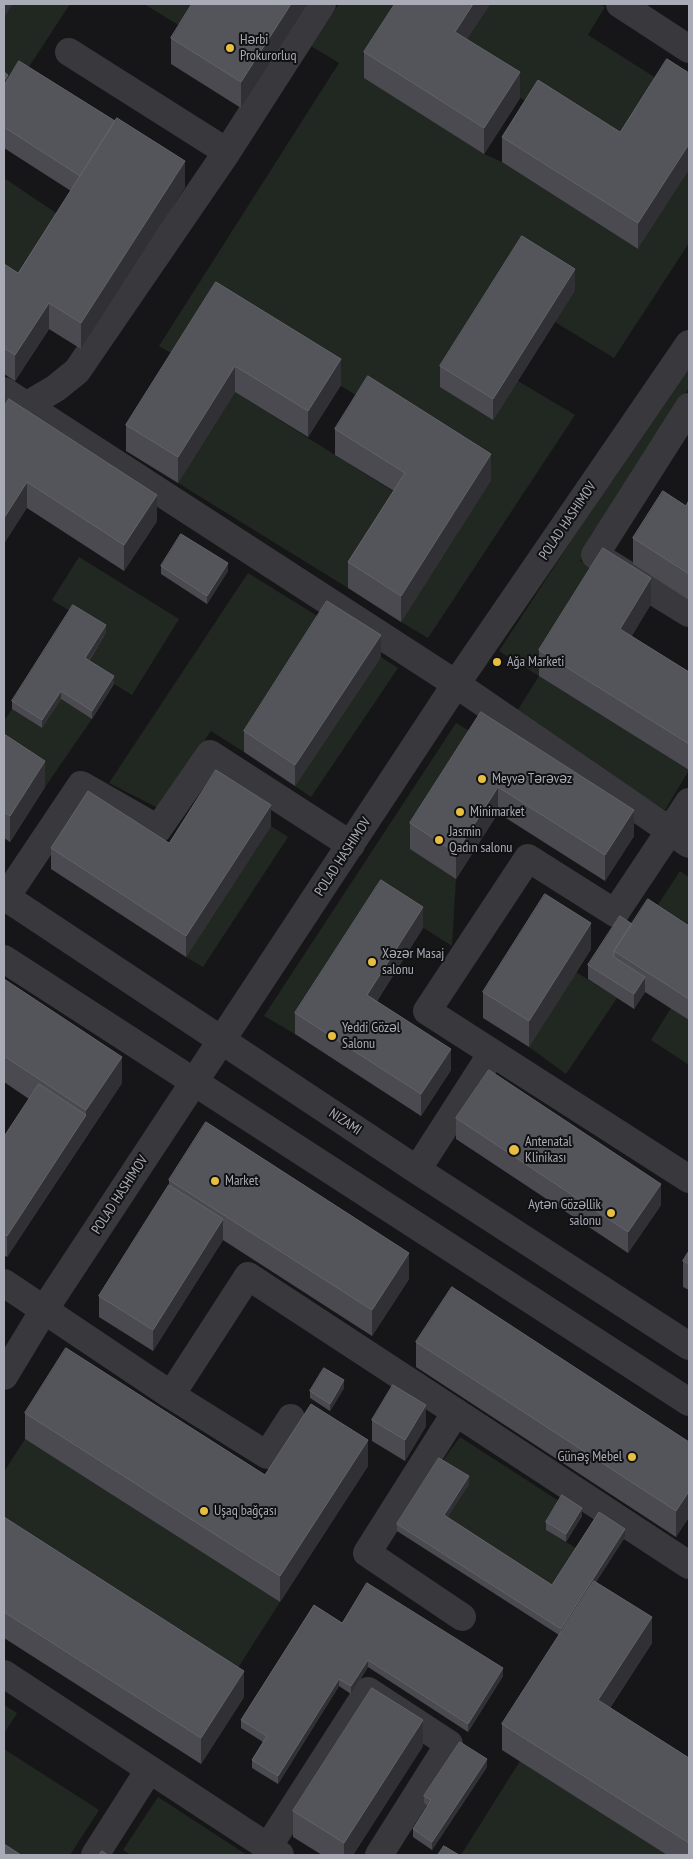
<!DOCTYPE html>
<meta charset="utf-8">
<style>
body{margin:0}
#map{position:relative;width:693px;height:1859px;overflow:hidden;background:#161618;font-family:"PT Sans Narrow",sans-serif}
canvas{display:block}
.frame{position:absolute;inset:0;border:5px solid #a9acb7;pointer-events:none}
</style>
<div id="map">
<canvas width="693" height="1859"></canvas>
<div class="frame"></div>
</div>
<script>
const ctx = document.querySelector('canvas').getContext('2d');
ctx.lineJoin = 'round';
function fillPath(path, color) { ctx.fillStyle = color; ctx.fill(path, 'evenodd'); }
function trace(path, color, width, dash) { ctx.strokeStyle = color; ctx.lineWidth = width; ctx.lineCap = dash ? 'butt' : 'round'; ctx.setLineDash(dash || []); ctx.stroke(path); }
function label(font, color, halo, rows, align = 'center') {
  ctx.font = font + ' "PT Sans Narrow",sans-serif'; ctx.lineWidth = 4; ctx.setLineDash([]); ctx.textBaseline = 'middle'; ctx.strokeStyle = halo; ctx.fillStyle = color; for (const [text, x, y, turn = 0] of rows) {
    ctx.save(); ctx.translate(x, y); ctx.rotate((+turn || 0) * Math.PI / 180); ctx.textAlign = isNaN(turn) ? turn : align; if (halo) ctx.strokeText(text, 0, 0); ctx.fillText(text, 0, 0); ctx.restore();
  }
}
fillPath(new Path2D(`
 M13,4H70L19,82L4,98V18Z
 M144,4H209L190,32Z
 M339,4H412L484,154L502,162L638,249L689,170V243L614,358L555,322L575,290L518,381L575,415L428,638L401,622L491,480L217,308L183,360L159,346L339,63L311,46Z
 M490,4H600L605,7L588,35L667,85L620,158L455,58Z
 M4,178L68,221L4,290Z
 M689,361V388L580,561L603,574L539,676L689,770L665,810L514,716L539,676L499,651Z
 M235,392L405,499L348,588L178,483Z
 M79,557L179,619L132,695L85,666L106,633L52,600Z
 M248,573L327,622L244,752L211,731L158,808L109,783Z
 M381,657L398,668L311,797L295,786Z
 M61,699L92,719L45,787L4,760V721L12,709L42,728Z
 M456,723L481,738L456,879L452,946L381,901L295,1034L264,1016Z
 M271,826L288,837L203,967L186,957Z
 M680,871L689,877V947L648,920Z
 M576,972L617,998L566,1074L529,1047Z
 M671,1008L689,1020V1065L651,1040Z
 M460,1437L562,1503L546,1530L579,1550L552,1593L444,1523L439,1466Z
 M25,1439L280,1602L227,1685L4,1543V1472Z
 M4,1705L17,1713L4,1734Z
 M4,1749L99,1810L70,1855H4Z
 M520,1761L667,1855H461Z
 M158,1797L247,1855H131L123,1850Z`), '#212822');
trace(new Path2D(`
 M620,4L689,49
 M69,52L227,152
 M4,391L456,684L689,844
 M689,407L595,555L689,613
 M4,419L56,388L77,371L227,152L322,4
 M689,802L615,913L528,858L427,1011L689,1179
 M4,896L417,1170L689,1346
 M6,897L81,785L158,829L210,754L351,845
 M4,959L689,1402
 M417,1170L492,1053
 M4,1283L171,1395L248,1276L689,1565
 M4,1376L44,1310L456,684L689,344
 M171,1395L267,1455L291,1418
 M456,1412L367,1553L462,1617
 M4,1674L280,1855
 M268,1847L368,1691L449,1744L379,1855
 M95,1855L149,1770`), '#38383d', 28);
fillPath(new Path2D(`
 M308,4L241,108L171,64V38Z
 M395,4H490L467,39L520,98L484,154L364,78V52Z
 M4,72L8,79L185,187L81,349L49,329L15,381L4,374V264L18,273L71,191L4,148Z
 M689,73L638,249L502,162V137L620,132Z
 M216,282L341,385L308,437L235,392L178,483L126,451V425Z
 M575,290L493,420L440,387V366Z
 M4,407L157,521L124,571L27,508Z
 M335,429L491,480L401,622L348,588V562L394,491L335,455Z
 M689,500V600L633,564V538L686,506Z
 M161,566L228,571L207,604L161,574Z
 M651,604L631,637L689,672V770L539,676V650Z
 M106,633L89,661L114,684L92,719L61,699L42,728L12,709V701Z
 M381,657L295,786L244,752V731Z
 M481,712L634,836L605,881L498,813L456,879L410,849V823Z
 M4,734L45,787L10,842L4,838Z
 M271,826L186,957L51,869V848L169,843Z
 M632,924L689,926V1020L645,992L634,1009L588,979V965Z
 M423,928L377,1001L451,1070L421,1116L295,1034V1013Z
 M591,949L529,1047L483,1018V992Z
 M4,979L122,1083L7,1257L4,1255V1137L29,1099L4,1082Z
 M456,1118L661,1205L628,1253L456,1139Z
 M169,1180L409,1279L372,1336L223,1240L153,1351L99,1317V1296L169,1185Z
 M689,1251V1290L683,1287V1261Z
 M416,1342L689,1442V1517L676,1537L416,1367Z
 M344,1388L330,1411L310,1398V1391Z
 M25,1413L265,1475L368,1466L280,1602L25,1439Z
 M372,1420L426,1426L405,1461L372,1441Z
 M469,1484L447,1517L552,1585L625,1537L596,1582L652,1643L610,1708L689,1758V1855H667L502,1750V1724L559,1635L397,1531V1524Z
 M582,1516L566,1542L546,1530V1522Z
 M4,1517L244,1697L201,1764L4,1638Z
 M342,1623L503,1676L468,1732L368,1667L351,1694L339,1686L278,1784L252,1768V1760L263,1742L241,1728V1720Z
 M423,1746L353,1855H322L293,1837V1811Z
 M487,1767L432,1850L413,1837V1829L428,1806L424,1803V1796Z`), '#4a4a50');
fillPath(new Path2D(`
 M4,4H13L4,18Z
 M291,4H308L241,108V82Z
 M473,4H490L455,58V32Z
 M520,72V98L484,154V128Z
 M8,75V101L4,107V81Z
 M689,144V170L638,249V223Z
 M185,161V187L81,349V323Z
 M575,269V290L493,420V399Z
 M49,303V329L15,381V355Z
 M341,359V385L308,437V411Z
 M235,366V392L178,483V457Z
 M491,454V480L401,622V596Z
 M27,482V508L4,544V518Z
 M157,495V521L124,571V545Z
 M228,563V571L207,604V596Z
 M651,578V604L620,655V629Z
 M106,625V633L85,666V658Z
 M381,635V657L295,786V765Z
 M114,676V684L92,719V711Z
 M61,691V699L42,728V720Z
 M45,761V787L10,842V816Z
 M498,787V813L456,879V853Z
 M271,805V826L186,957V936Z
 M634,810V836L605,881V855Z
 M423,907V928L367,1016V995Z
 M591,923V949L529,1047V1021Z
 M645,977V992L634,1009V994Z
 M451,1049V1070L421,1116V1094Z
 M122,1057V1083L7,1257V1236L86,1115V1110Z
 M661,1184V1205L628,1253V1232Z
 M223,1219V1240L153,1351V1330Z
 M409,1253V1279L372,1336V1310Z
 M344,1380V1388L330,1411V1404Z
 M426,1405V1426L405,1461V1440Z
 M368,1440V1466L280,1602V1576Z
 M469,1476V1484L444,1523V1515Z
 M689,1491V1517L676,1537V1511Z
 M582,1508V1516L566,1542V1534Z
 M625,1529V1537L561,1636V1629Z
 M652,1617V1643L598,1726V1700Z
 M368,1660V1667L351,1694V1686Z
 M503,1668V1676L468,1732V1724Z
 M244,1671V1697L201,1764V1738Z
 M339,1679V1686L278,1784V1776Z
 M423,1720V1746L353,1855H344V1843Z
 M487,1759V1767L432,1850V1842Z`), '#313135');
const building = new Path2D(`
 M192,4H291L241,82L171,38Z
 M395,4H473L455,32L520,72L484,128L364,52Z
 M667,59L689,73V144L638,223L502,137L538,80L620,132Z
 M19,61L115,121L80,176L4,127V86Z
 M4,72L8,75L4,81Z
 M117,118L185,161L81,323L49,303L15,355L4,348V264L18,273Z
 M522,236L575,269L493,399L440,366Z
 M216,282L341,359L308,411L235,366L178,457L126,425Z
 M368,376L491,454L401,596L348,562L405,473L335,429Z
 M9,399L157,495L124,545L27,482L4,518V407Z
 M663,491L686,506L689,500V574L633,538Z
 M181,534L228,563L207,596L161,566Z
 M603,548L651,578L620,629L689,672V744L539,650Z
 M327,601L381,635L295,765L244,731Z
 M73,605L106,625L85,658L114,676L92,711L61,691L42,720L12,701Z
 M481,712L634,810L605,855L498,787L456,853L410,823Z
 M4,734L45,761L10,816L4,812Z
 M216,770L271,805L186,936L51,848L88,791L169,843Z
 M381,880L423,907L367,995L451,1049L421,1094L295,1013Z
 M545,894L591,923L529,1021L483,992Z
 M648,899L689,926V999L614,951Z
 M620,916L632,924L614,951V957L645,977L634,994L588,965Z
 M4,979L122,1057L86,1110L4,1056Z
 M489,1070L661,1184L628,1232L456,1118Z
 M39,1084L86,1115L7,1236L4,1234V1137Z
 M206,1122L409,1253L372,1310L169,1180Z
 M169,1185L223,1219L153,1330L99,1296Z
 M689,1251V1264L683,1261Z
 M452,1287L689,1442V1491L676,1511L416,1342Z
 M66,1348L265,1475L311,1404L368,1440L280,1576L25,1413Z
 M324,1368L344,1380L330,1404L310,1391Z
 M393,1385L426,1405L405,1440L372,1420Z
 M439,1458L469,1476L444,1515L552,1585L599,1512L625,1529L561,1629L397,1524Z
 M562,1495L582,1508L566,1534L546,1522Z
 M4,1517L244,1671L201,1738L4,1612Z
 M594,1581L652,1617L598,1700L689,1758V1843L502,1724Z
 M367,1583L503,1668L468,1724L368,1660L351,1686L339,1679L278,1776L252,1760L267,1736L241,1720L314,1605L342,1623Z
 M372,1688L423,1720L344,1843L293,1811Z
 M460,1742L487,1759L432,1842L413,1829L431,1800L424,1796Z
 M4,1844L21,1855H4Z
 M444,1846L459,1855H438Z
 M102,1851L108,1855H99Z`);
fillPath(building, '#54555b');
trace(building, '#626269', 1);
for (const [x, y, r, color] of [
 [230,48,5,"#e6bf41"],
 [497,662,5,"#e6bf41"],
 [482,779,5,"#e6bf41"],
 [460,812,5,"#e6bf41"],
 [439,840,5,"#e6bf41"],
 [372,962,5,"#e6bf41"],
 [332,1036,5,"#e6bf41"],
 [514,1150,6,"#e6bf41"],
 [215,1181,5,"#e6bf41"],
 [611,1213,5,"#e6bf41"],
 [632,1457,5,"#e6bf41"],
 [204,1511,5,"#e6bf41"]
]) { const dot = new Path2D(); dot.arc(x, y, r, 0, 2 * Math.PI); ctx.fillStyle = color; ctx.fill(dot); trace(dot, '#111113', 2); }
label('14px', '#a9acb7', '#111113', [
 ["Hərbi",240,40],
 ["Prokurorluq",240,56],
 ["Ağa Marketi",507,662],
 ["Meyvə Tərəvəz",492,779],
 ["Minimarket",470,812],
 ["Jasmin",449,832],
 ["Qadın salonu",449,848],
 ["Xəzər Masaj",382,954],
 ["salonu",382,970],
 ["Yeddi Gözəl",342,1028],
 ["Salonu",342,1044],
 ["Antenatal",525,1142],
 ["Klinikası",525,1158],
 ["Market",225,1181],
 ["Aytən Gözəllik",601,1205,"right"],
 ["salonu",601,1221,"right"],
 ["Günəş Mebel",622,1457,"right"],
 ["Uşaq bağçası",214,1511]
], 'left');
label('14px', '#a9acb7', '#111113', [
 ["POLAD HASHIMOV",568,521,-56],
 ["POLAD HASHIMOV",343,857,-57],
 ["NIZAMI",345,1122,34],
 ["POLAD HASHIMOV",120,1195,-57]
]);
</script>
